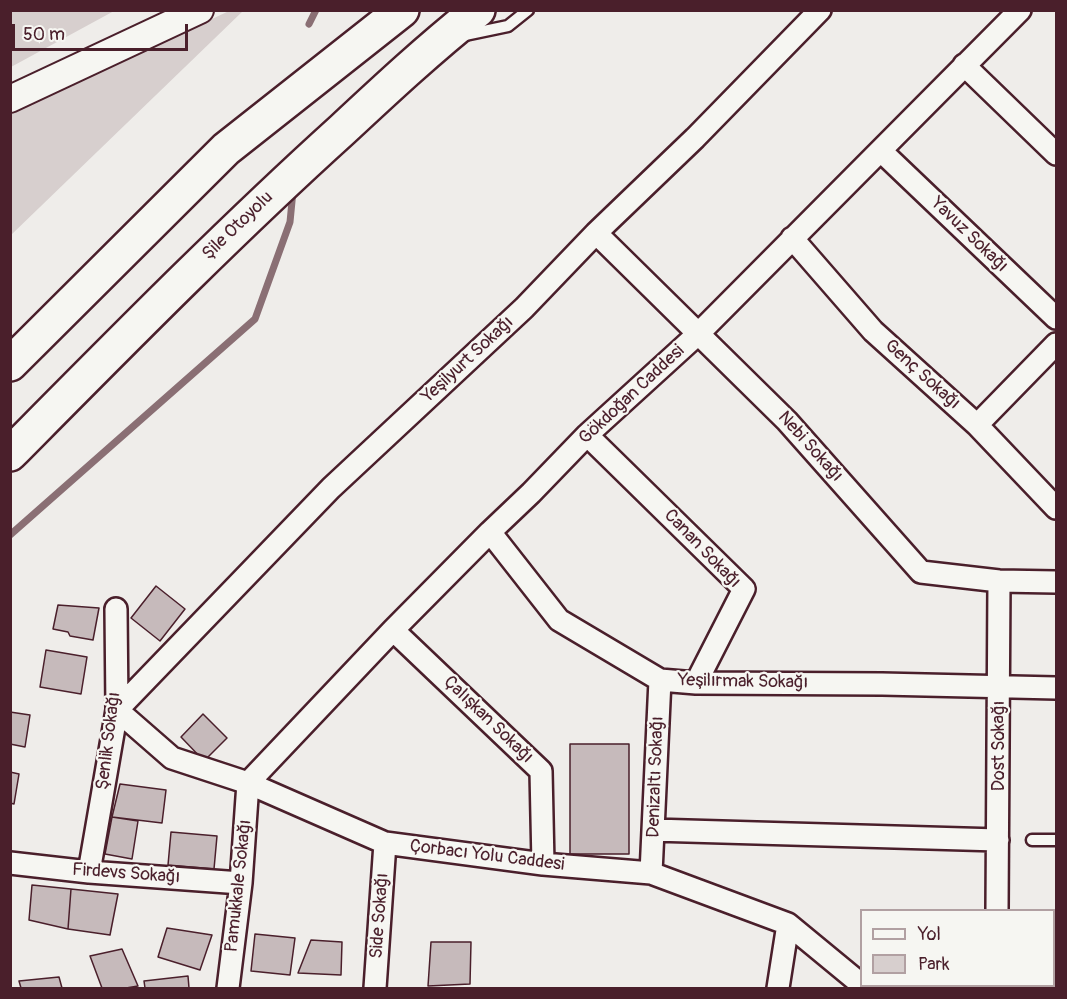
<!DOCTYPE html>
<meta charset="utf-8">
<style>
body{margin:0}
#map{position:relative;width:1067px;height:999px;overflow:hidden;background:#efedea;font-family:Pangolin,sans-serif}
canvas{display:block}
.frame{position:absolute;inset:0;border:12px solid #4a1f2b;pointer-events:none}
.legend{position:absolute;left:860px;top:909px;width:195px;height:78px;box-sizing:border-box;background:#f6f6f2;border:2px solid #b1a0a2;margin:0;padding:8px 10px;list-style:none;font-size:18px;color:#4a1f2b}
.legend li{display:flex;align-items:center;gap:12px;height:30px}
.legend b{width:30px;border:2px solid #b1a0a2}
.scale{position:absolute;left:12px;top:24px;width:176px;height:27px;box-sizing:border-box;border:3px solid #4a1f2b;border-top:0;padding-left:8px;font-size:18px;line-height:21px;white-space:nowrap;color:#4a1f2b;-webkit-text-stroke:4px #f6f6f2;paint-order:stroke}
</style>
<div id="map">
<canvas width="1067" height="999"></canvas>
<div class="frame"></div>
<ul class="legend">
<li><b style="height:8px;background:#f6f6f2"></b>Yol</li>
<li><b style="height:16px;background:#d7cfce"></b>Park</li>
</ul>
<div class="scale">50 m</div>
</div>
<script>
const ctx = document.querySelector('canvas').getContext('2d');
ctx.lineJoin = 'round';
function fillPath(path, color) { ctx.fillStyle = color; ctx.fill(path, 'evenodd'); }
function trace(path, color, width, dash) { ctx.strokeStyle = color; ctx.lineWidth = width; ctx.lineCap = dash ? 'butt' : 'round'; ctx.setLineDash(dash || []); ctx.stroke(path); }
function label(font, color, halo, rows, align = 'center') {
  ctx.font = font + ' Pangolin,sans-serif'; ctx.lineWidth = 4.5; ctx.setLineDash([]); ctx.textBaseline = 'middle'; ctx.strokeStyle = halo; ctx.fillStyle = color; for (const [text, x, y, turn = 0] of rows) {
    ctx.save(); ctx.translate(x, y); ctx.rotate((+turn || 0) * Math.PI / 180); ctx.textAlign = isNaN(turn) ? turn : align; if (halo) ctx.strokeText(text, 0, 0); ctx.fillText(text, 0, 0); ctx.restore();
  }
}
fillPath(new Path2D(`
 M11,10H114V11L11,67Z
 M229,11H243L11,235L10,114Z`), '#d7cfce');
trace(new Path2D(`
 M309,24L316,10
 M10,535L255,319L290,222L293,191`), '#8a6f74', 7);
const building = new Path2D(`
 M156,586L185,609L160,641L131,618Z
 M58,605L99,608L93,640L70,636L68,632L53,629Z
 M46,650L87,657L81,694L40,687Z
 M10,712L30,715L25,747L10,744Z
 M203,714L227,738L204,761L181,737Z
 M570,744H629V854H570Z
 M10,772L19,774L14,804L10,803Z
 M120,784L166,790L162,823L112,817Z
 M112,817L138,821L132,859L105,854Z
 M171,832L217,836L214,869L168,865Z
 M32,885L71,889L68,929L29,920Z
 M71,889L118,894L110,935L68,929Z
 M167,928L212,935L200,970L158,957Z
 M255,934L295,938L290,975L251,971Z
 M311,940L342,942L341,975L298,973Z
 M431,942H471L470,984L428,986Z
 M122,949L138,986L126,988H102L90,956Z
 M188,976L189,988H145L144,981Z
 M59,977L62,988H21L19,981Z`);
fillPath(building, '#c6babb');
trace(building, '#4a1f2b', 1.5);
const service = new Path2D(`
 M465,35L508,26L528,10
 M1032,840H1056`);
const minor = new Path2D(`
 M964,65L1056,154
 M881,151L1056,318
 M596,233L787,421L921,572L999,581L1056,582
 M792,238L873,331L977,425L1056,508
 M977,425L1056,344
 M587,435L744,589L696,683
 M490,532L559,620L660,680L696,683L882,684L1056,688
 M393,630L541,771L543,864
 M117,710L331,488L524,308L596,233L695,138L820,10
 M117,710L172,758L248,783L385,843L543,864L651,873L788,924L862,985
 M653,830L998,840
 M10,863L89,872L241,883
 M89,872L117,710L116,609
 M651,873L660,680
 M997,910L999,581
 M228,988L241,883L248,783L393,630L490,532L531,493L587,435L699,333L1020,10
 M375,988L385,843
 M778,988L788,924
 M996,988V986`);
const tertiary = new Path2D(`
 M10,99L200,10`);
const trunk = new Path2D(`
 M10,364L226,149L402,10
 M10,454C119,344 227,234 342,130C386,89 430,48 478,10`);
trace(service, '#4a1f2b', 15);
trace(minor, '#4a1f2b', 26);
trace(tertiary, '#4a1f2b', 30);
trace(trunk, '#4a1f2b', 38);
trace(service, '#f6f6f2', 10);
trace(minor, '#f6f6f2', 21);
trace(tertiary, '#f6f6f2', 26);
trace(trunk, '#f6f6f2', 33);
label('18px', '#4a1f2b', '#f6f6f2', [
 ["Şile Otoyolu",238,226,-44],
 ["Yavuz Sokağı",969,235,44],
 ["Yeşilyurt Sokağı",468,360,-43],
 ["Genç Sokağı",922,375,42],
 ["Gökdoğan Caddesi",632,395,-43],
 ["Nebi Sokağı",810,447,48],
 ["Canan Sokağı",702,549,46],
 ["Yeşilırmak Sokağı",743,682,1],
 ["Çalışkan Sokağı",488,720,44],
 ["Şenlik Sokağı",109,741,-83],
 ["Dost Sokağı",999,746,-90],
 ["Denizaltı Sokağı",656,777,-88],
 ["Çorbacı Yolu Caddesi",487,856,7],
 ["Firdevs Sokağı",126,874,4],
 ["Pamukkale Sokağı",239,886,-84],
 ["Side Sokağı",380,916,-86]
]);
</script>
